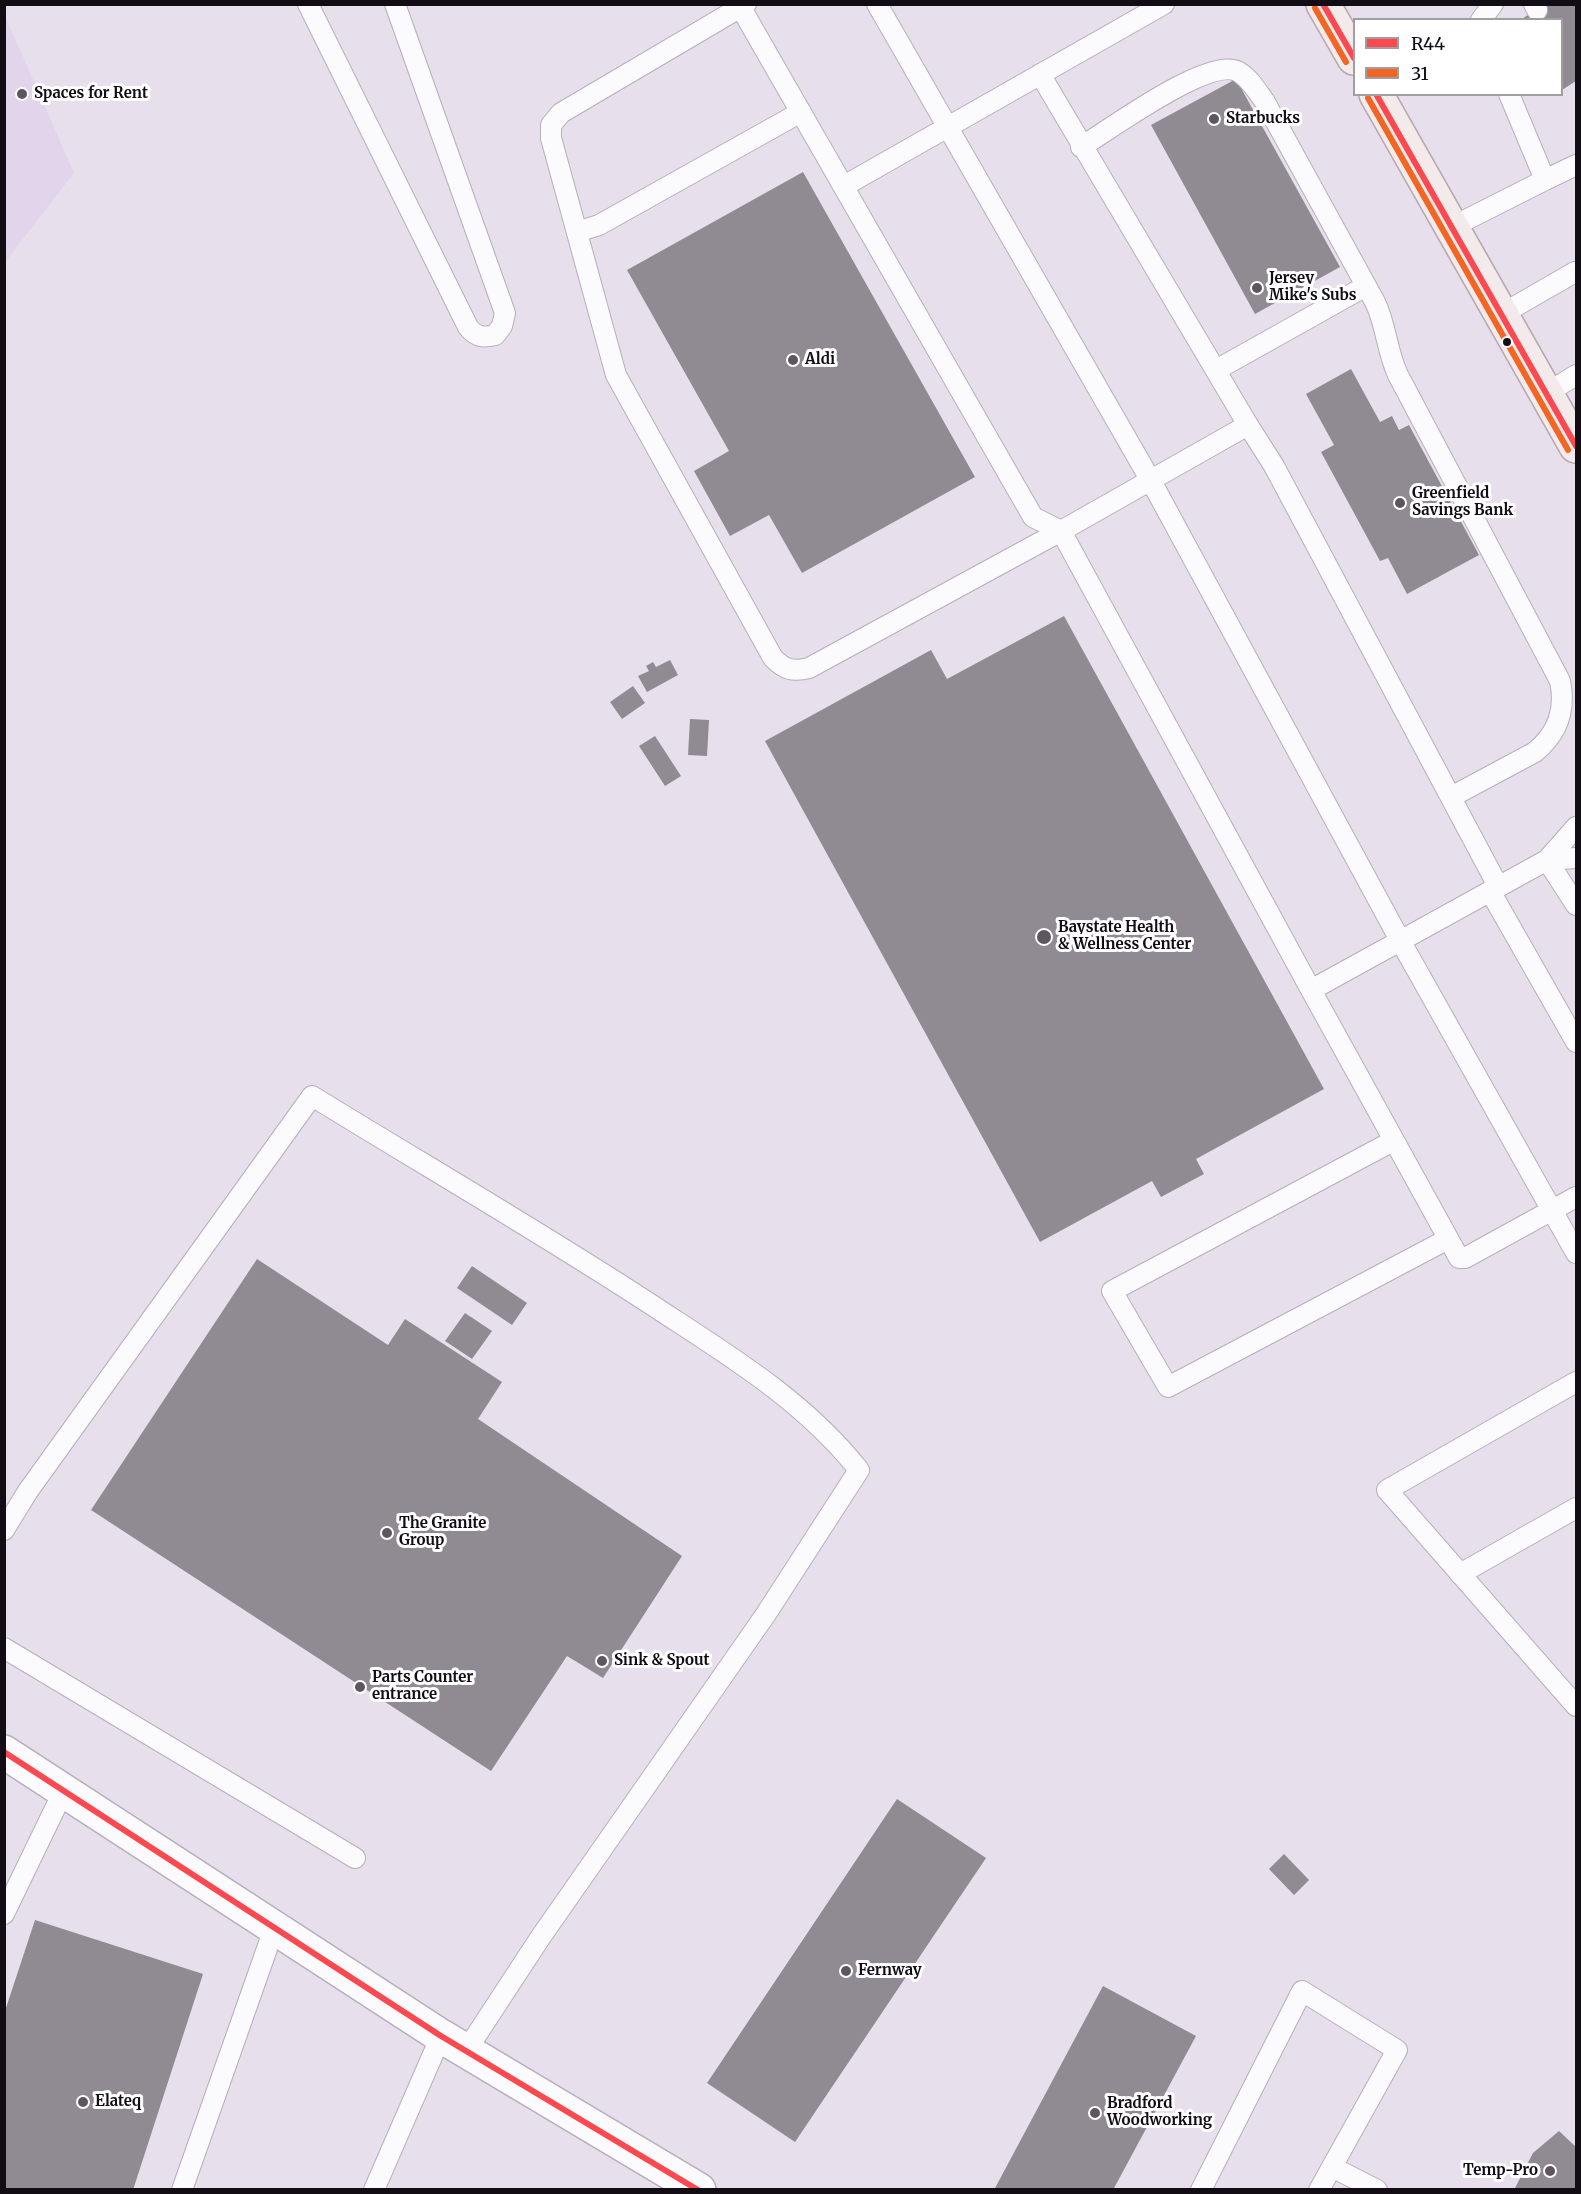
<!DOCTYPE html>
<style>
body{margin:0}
#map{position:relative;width:1581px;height:2194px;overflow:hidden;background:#e7dfec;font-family:Merriweather,serif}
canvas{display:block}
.frame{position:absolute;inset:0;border:6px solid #120d15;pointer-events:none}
.legend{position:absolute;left:1353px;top:18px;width:210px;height:78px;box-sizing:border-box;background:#fff;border:2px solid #a09ea1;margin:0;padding:8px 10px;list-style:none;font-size:18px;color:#120d15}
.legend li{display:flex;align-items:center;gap:12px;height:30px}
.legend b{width:30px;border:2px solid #a09ea1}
</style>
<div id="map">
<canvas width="1581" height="2194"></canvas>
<div class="frame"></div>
<ul class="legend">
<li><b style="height:8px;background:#fc4950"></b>R44</li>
<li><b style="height:8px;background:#f26522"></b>31</li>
</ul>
</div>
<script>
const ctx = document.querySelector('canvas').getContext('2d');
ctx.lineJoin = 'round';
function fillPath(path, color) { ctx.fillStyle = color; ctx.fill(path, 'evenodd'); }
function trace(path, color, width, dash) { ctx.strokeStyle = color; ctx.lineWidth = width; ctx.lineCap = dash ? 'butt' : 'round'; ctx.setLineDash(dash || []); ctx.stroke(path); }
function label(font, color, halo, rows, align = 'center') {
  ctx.font = font + ' Merriweather,serif'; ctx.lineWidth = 6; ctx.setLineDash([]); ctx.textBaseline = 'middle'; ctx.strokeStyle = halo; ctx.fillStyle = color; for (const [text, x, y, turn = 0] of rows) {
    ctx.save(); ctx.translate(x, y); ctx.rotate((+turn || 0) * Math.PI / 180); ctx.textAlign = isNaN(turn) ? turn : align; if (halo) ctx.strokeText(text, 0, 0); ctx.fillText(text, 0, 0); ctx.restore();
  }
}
fillPath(new Path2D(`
 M5,16L74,173L5,262H4Z`), '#e2d4eb');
fillPath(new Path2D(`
 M1546,4H1576V81L1562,90V20H1520Z
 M1236,79L1340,267L1255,314L1151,125Z
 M803,172L975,477L802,573L769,515L730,536L694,471L729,451L627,270Z
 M1351,369L1380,422L1392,416L1399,430L1409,425L1479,555L1407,594L1388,558L1380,561L1321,452L1334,445L1306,394Z
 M1064,616L1324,1089L1196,1159L1204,1174L1161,1197L1152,1181L1040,1242L765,741L931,650L947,679Z
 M670,660L678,675L647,692L638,676L649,671L646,666L653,662L656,667Z
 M633,686L645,703L622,719L610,702Z
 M690,719L709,720L707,756L688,755Z
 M655,736L681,776L665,786L639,746Z
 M257,1259L388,1345L405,1319L502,1382L478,1419L682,1556L603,1678L567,1656L491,1771L91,1510Z
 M472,1266L527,1303L512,1325L457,1288Z
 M465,1313L492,1331L472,1359L445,1341Z
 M897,1799L986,1858L795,2142L707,2083Z
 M1284,1854L1309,1880L1294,1895L1269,1869Z
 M35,1920L203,1974L133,2190H4V2014Z
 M1103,1986L1196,2036L1113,2190H994Z
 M1559,2131L1576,2147V2190H1514L1533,2153Z`), '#908a93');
const service = new Path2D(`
 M308,4L468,327C476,337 483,338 495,335L502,326L505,313L395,4
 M746,4L561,113L551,125V138L616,375L773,658C785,670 793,672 809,668L1061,531
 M877,4L1151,481L1401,942L1576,1253
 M1534,4L1537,10
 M741,8L1033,517L1061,531
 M1481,20L1493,4
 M1040,74L1248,425
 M1509,94L1545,180L1576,165
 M1081,147C1109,130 1208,57 1237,71C1249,77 1257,91 1265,102L1375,302C1387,327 1386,349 1398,375L1560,681C1566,710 1558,733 1535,752L1451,797
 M844,186L1164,4
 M1452,227L1545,180
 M577,232L599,225L801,112
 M1502,314L1575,272L1576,274
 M1216,370L1366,286
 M1547,393L1576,375
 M1576,827L1547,860L1311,990L1459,1258H1465L1576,1197
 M1547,860L1576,905
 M1547,860L1576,858
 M1490,891L1576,1042
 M1311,990L1061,531L1248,425L1274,466L1498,886
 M1393,1141L1112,1291L1168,1387L1448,1239
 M1576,1382L1387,1490L1576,1706
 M4,1530L28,1491L312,1096C429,1168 547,1236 661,1311C733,1358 805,1402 859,1470L766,1614L540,1938L466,2051
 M1460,1574L1576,1508
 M4,1648L355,1858
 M4,1914L64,1790
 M1332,2167L1377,2190
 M182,2190L275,1926
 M374,2190L441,2036
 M1201,2190L1302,1991L1397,2050L1319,2190`);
const tertiary = new Path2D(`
 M4,1752L441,2036L699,2190`);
const primary = new Path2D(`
 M1323,4L1354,58
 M1376,94L1576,446`);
trace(service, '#b6afba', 22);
trace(tertiary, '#b6afba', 36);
trace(primary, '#b8a6ad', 36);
trace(service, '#fbfafc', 20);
trace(tertiary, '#fbfafc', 33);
trace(primary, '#f3eaec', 33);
trace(new Path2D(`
 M1323,4L1354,58
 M1376,94L1576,446
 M4,1752L441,2036L698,2190`), '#fc4950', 6);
trace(new Path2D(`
 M1315,8L1346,62
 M1368,98L1568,450`), '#f26522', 6);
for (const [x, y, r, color] of [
 [22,94,6,"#5d5660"],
 [1214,119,6,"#5d5660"],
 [1257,288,6,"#5d5660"],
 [1507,342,5,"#120d15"],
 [793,360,6,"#5d5660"],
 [1400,503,6,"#5d5660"],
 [1044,937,8,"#5d5660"],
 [387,1533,6,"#5d5660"],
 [602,1661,6,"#5d5660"],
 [360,1687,6,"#5d5660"],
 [846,1971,6,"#5d5660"],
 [83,2102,6,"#5d5660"],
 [1095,2113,6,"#5d5660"],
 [1550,2171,6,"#5d5660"]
]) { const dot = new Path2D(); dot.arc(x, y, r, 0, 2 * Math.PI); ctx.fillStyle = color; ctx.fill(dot); trace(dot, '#fff', 2); }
label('bold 15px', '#120d15', '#fff', [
 ["Spaces for Rent",34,94],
 ["Starbucks",1226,119],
 ["Jersey",1269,279],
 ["Mike's Subs",1269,296],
 ["Aldi",805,360],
 ["Greenfield",1412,494],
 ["Savings Bank",1412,511],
 ["Baystate Health",1058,928],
 ["& Wellness Center",1058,945],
 ["The Granite",399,1524],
 ["Group",399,1541],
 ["Sink & Spout",614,1661],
 ["Parts Counter",372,1678],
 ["entrance",372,1695],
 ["Fernway",858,1971],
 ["Elateq",95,2102],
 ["Bradford",1107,2104],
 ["Woodworking",1107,2121],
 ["Temp-Pro",1538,2171,"right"]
], 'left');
</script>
